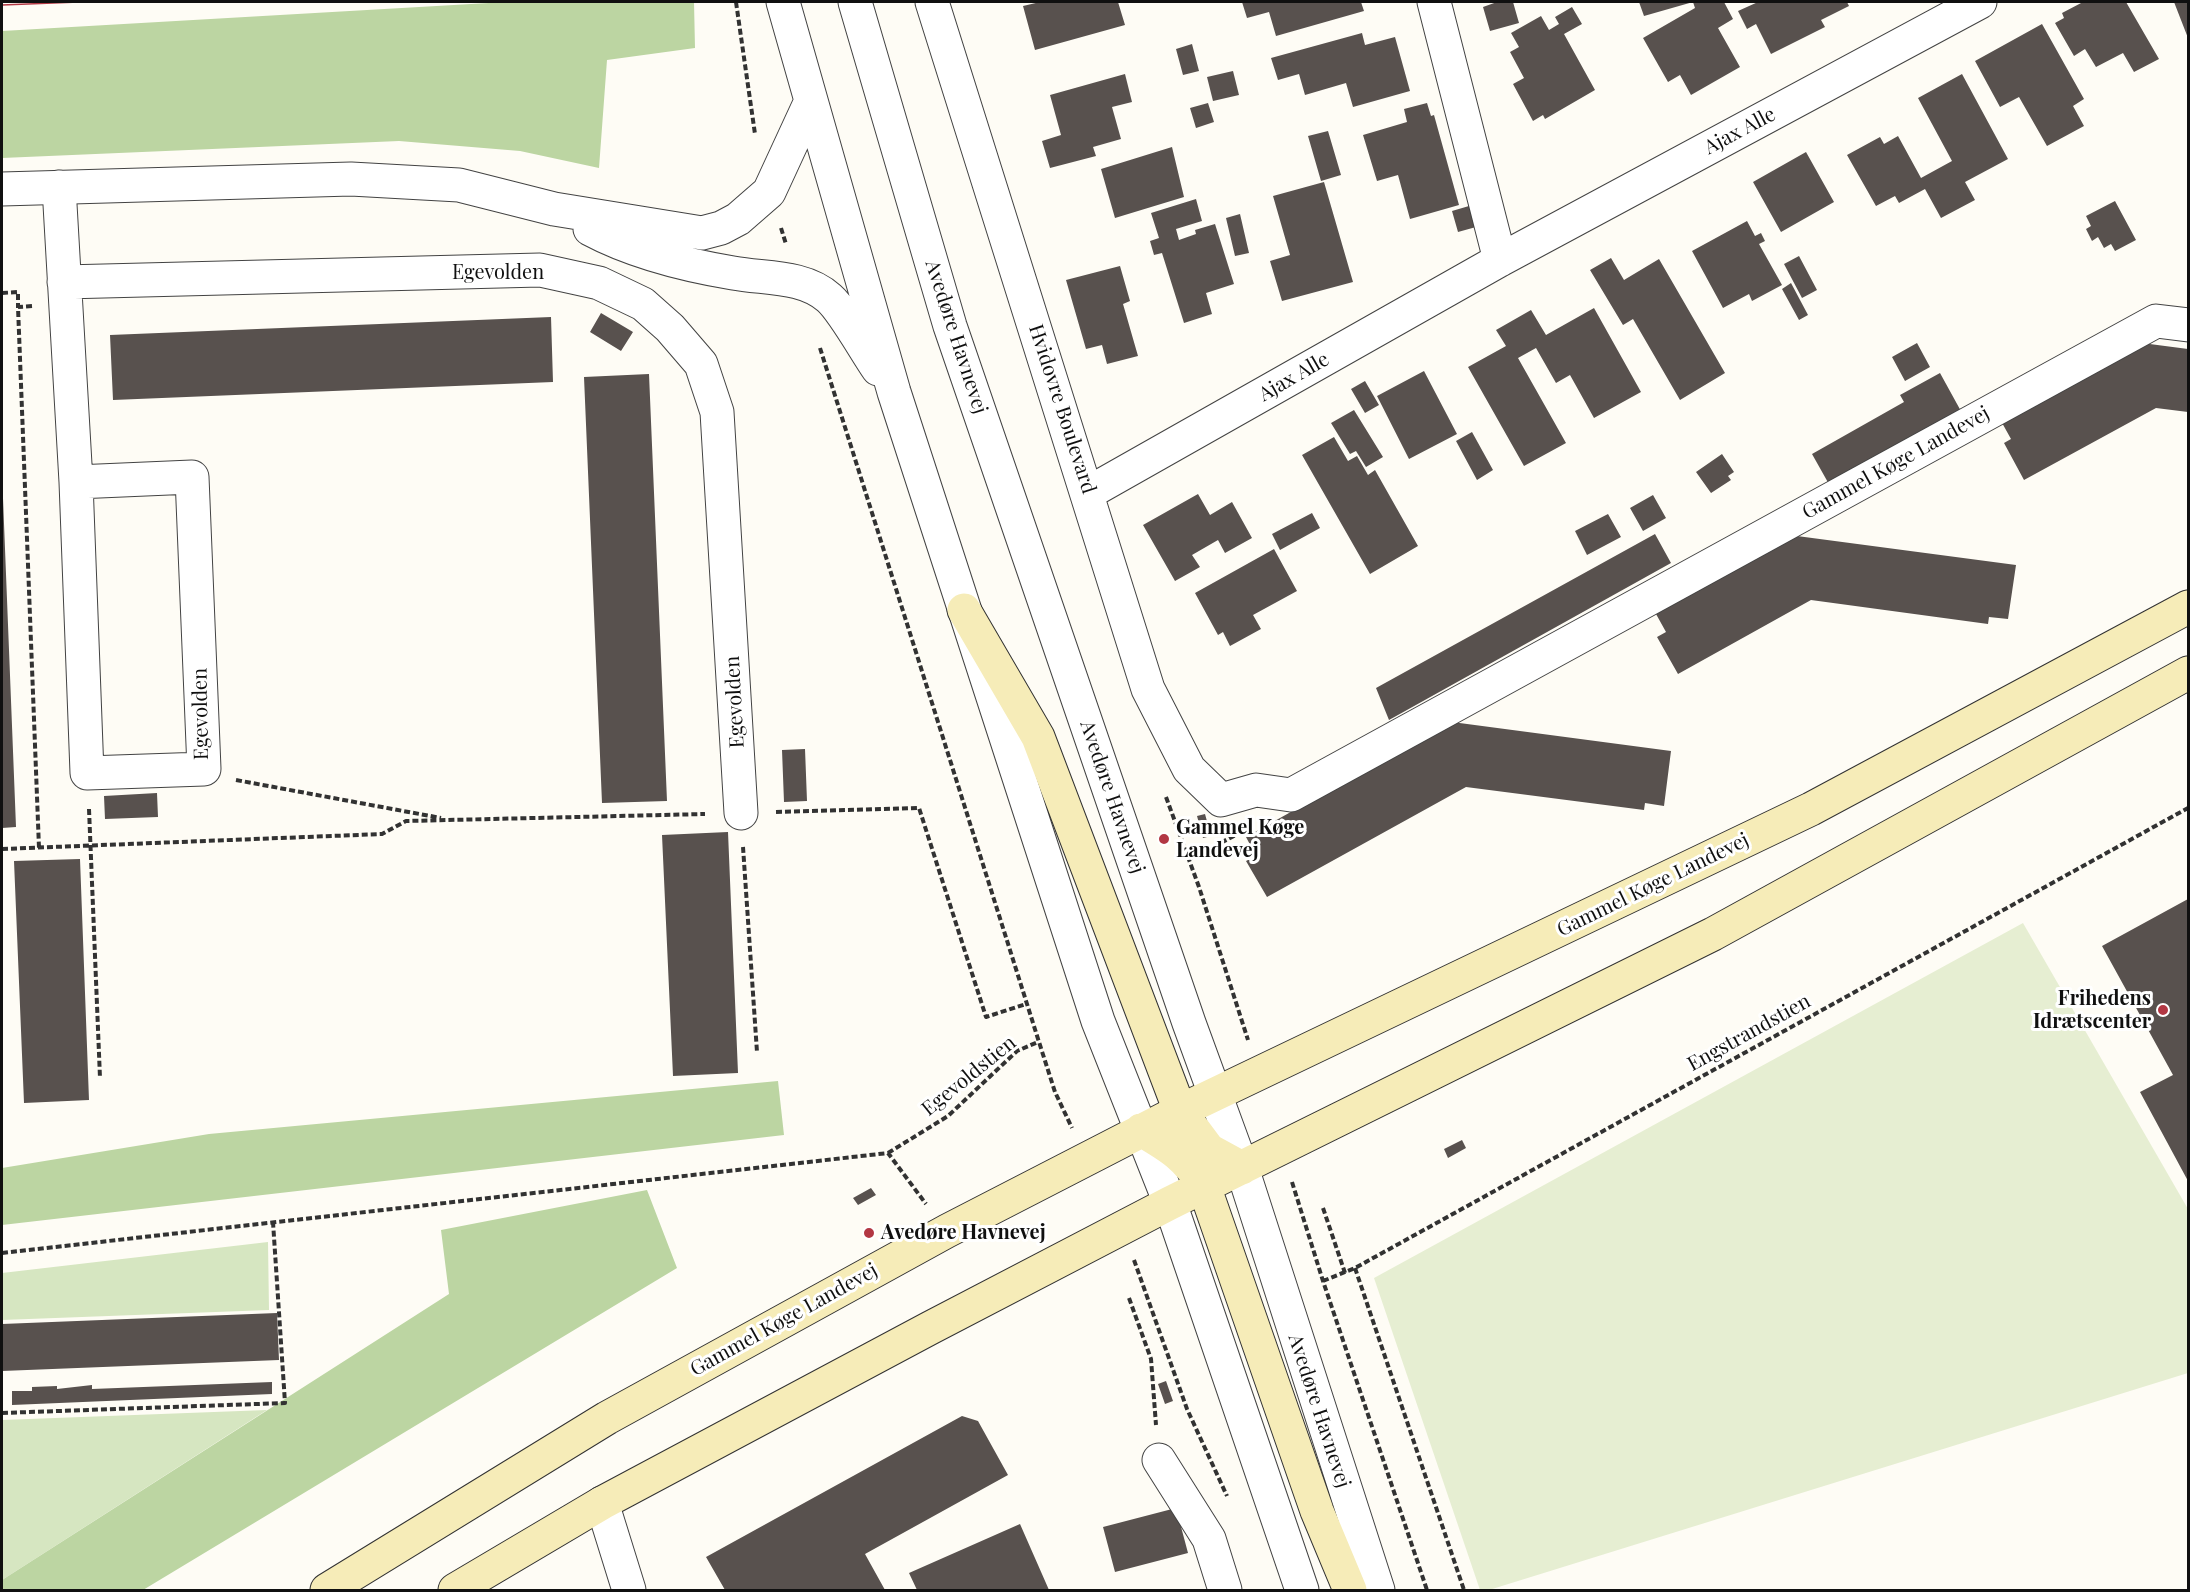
<!DOCTYPE html>
<meta charset="utf-8">
<style>
body{margin:0}
#map{position:relative;width:2190px;height:1592px;overflow:hidden;background:#fefcf5;font-family:"Playfair Display",serif}
canvas{display:block}
.frame{position:absolute;inset:0;border:3px solid #101010;pointer-events:none}
</style>
<div id="map">
<canvas width="2190" height="1592"></canvas>
<div class="frame"></div>
</div>
<script>
const ctx = document.querySelector('canvas').getContext('2d');
ctx.lineJoin = 'round';
function fillPath(path, color) { ctx.fillStyle = color; ctx.fill(path, 'evenodd'); }
function trace(path, color, width, dash) { ctx.strokeStyle = color; ctx.lineWidth = width; ctx.lineCap = dash ? 'butt' : 'round'; ctx.setLineDash(dash || []); ctx.stroke(path); }
function label(font, color, halo, rows, align = 'center') {
  ctx.font = font + ' "Playfair Display",serif'; ctx.lineWidth = 6; ctx.setLineDash([]); ctx.textBaseline = 'middle'; ctx.strokeStyle = halo; ctx.fillStyle = color; for (const [text, x, y, turn = 0] of rows) {
    ctx.save(); ctx.translate(x, y); ctx.rotate((+turn || 0) * Math.PI / 180); ctx.textAlign = isNaN(turn) ? turn : align; if (halo) ctx.strokeText(text, 0, 0); ctx.fillText(text, 0, 0); ctx.restore();
  }
}
fillPath(new Path2D(`
 M268,1242L269,1310L2,1320V1273Z
 M267,1410L2,1580V1420Z`), '#d6e6c1');
fillPath(new Path2D(`
 M506,2H694L695,48L607,60L599,168L520,151L399,141L2,158V31Z
 M778,1081L784,1135L2,1225V1168L209,1134Z
 M647,1190L677,1268L143,1590H2V1580L449,1294L441,1230Z`), '#bcd5a2');
fillPath(new Path2D(`
 M2023,923L2188,1209V1373L1489,1590H1480L1374,1278Z`), '#e6eed2');
fillPath(new Path2D(`
 M1040,2H1118L1125,25L1035,50L1023,6Z
 M1242,2H1361L1364,11L1276,36L1269,12L1247,18Z
 M1497,2H1513L1519,23L1490,31L1483,7Z
 M1639,2H1724L1733,19L1718,28L1740,67L1691,95L1680,75L1668,82L1643,38L1695,8L1693,2L1644,16Z
 M1758,2H1847L1849,6L1821,20L1825,27L1771,54L1756,24L1747,29L1738,11Z
 M2083,2H2126L2159,59L2134,72L2123,53L2096,67L2085,49L2074,56L2055,23L2064,18L2062,13Z
 M2174,2H2188V38Z
 M1572,7L1582,24L1564,34L1595,90L1545,119L1543,115L1533,121L1513,84L1524,78L1510,52L1519,47L1511,33L1541,16L1549,30L1559,24L1555,17Z
 M2042,24L2084,99L2073,106L2084,126L2047,146L2019,97L2000,107L1975,61Z
 M1362,33L1365,45L1395,37L1410,91L1353,107L1346,83L1305,95L1299,74L1278,80L1271,58Z
 M1192,44L1199,71L1183,75L1176,49Z
 M1233,71L1239,95L1213,101L1207,77Z
 M1125,74L1132,102L1112,107L1121,139L1093,147L1096,156L1050,168L1042,141L1061,135L1050,95Z
 M1962,74L2008,159L1965,182L1975,200L1941,218L1925,189L1899,203L1895,196L1876,206L1847,155L1880,137L1884,144L1898,136L1921,178L1952,161L1918,98Z
 M1208,103L1214,122L1196,128L1190,108Z
 M1427,103L1431,116L1434,115L1459,205L1410,219L1398,175L1377,181L1363,135L1407,122L1404,109Z
 M1328,131L1341,175L1321,181L1308,136Z
 M1172,147L1184,197L1115,218L1101,169Z
 M1806,152L1834,202L1781,232L1753,182Z
 M1324,182L1353,282L1282,301L1270,261L1290,255L1273,196Z
 M1196,199L1202,221L1176,229L1179,240L1196,234L1195,230L1215,224L1234,284L1206,293L1212,314L1184,323L1162,253L1154,255L1150,241L1159,238L1151,213Z
 M2115,201L2136,240L2115,251L2111,244L2104,248L2098,237L2092,241L2086,229L2091,226L2086,216Z
 M1469,206L1476,227L1458,232L1452,211Z
 M1240,214L1249,253L1235,256L1226,218Z
 M1747,221L1755,236L1761,233L1765,241L1759,244L1782,285L1752,301L1749,294L1723,308L1692,251Z
 M1799,256L1817,290L1802,298L1784,264Z
 M1611,258L1624,280L1659,259L1725,373L1680,400L1633,319L1623,325L1590,270Z
 M1120,266L1130,301L1123,304L1138,356L1107,364L1102,345L1086,349L1066,280Z
 M1791,283L1808,315L1799,320L1782,289Z
 M1594,308L1641,392L1594,418L1570,375L1556,383L1536,348L1518,358L1566,443L1524,466L1468,367L1506,346L1496,330L1531,310L1546,335Z
 M601,313L633,332L621,351L590,332Z
 M551,317L553,382L113,400L110,335Z
 M1917,343L1930,367L1905,381L1892,357Z
 M2142,343L2188,349V412L2156,408L2024,480L2004,443L2011,439L2001,421Z
 M1424,371L1457,434L1409,459L1377,396Z
 M1940,373L1962,413L1830,486L1812,454L1904,402L1900,395Z
 M649,374L667,801L602,803L584,377Z
 M1365,381L1379,405L1365,413L1351,389Z
 M1354,410L1383,457L1366,467L1356,451L1350,454L1331,423Z
 M1472,432L1493,470L1477,480L1456,441Z
 M1334,437L1348,461L1357,456L1368,475L1375,470L1418,546L1370,574L1302,455Z
 M1722,454L1734,472L1728,476L1731,480L1711,493L1696,472Z
 M2,473L16,827L2,828Z
 M1198,494L1210,515L1232,502L1252,538L1225,553L1218,540L1192,555L1200,567L1175,581L1143,525Z
 M1653,495L1666,518L1643,531L1630,508Z
 M1312,513L1320,528L1280,550L1272,534Z
 M1608,514L1621,537L1587,555L1575,531Z
 M1655,534L1671,563L1389,720L1376,688Z
 M1797,536L2016,565L2008,619L1989,617L1988,624L1811,600L1678,674L1657,637L1666,632L1656,614Z
 M1274,549L1297,591L1253,615L1261,629L1230,646L1223,632L1218,635L1195,593Z
 M1452,722L1671,751L1664,806L1645,803L1644,810L1466,787L1267,897L1246,861L1256,856L1246,837Z
 M805,749L807,801L784,802L782,750Z
 M157,793L158,817L105,819L104,796Z
 M1205,814L1211,836L1203,838L1197,816Z
 M728,832L738,1073L673,1076L662,835Z
 M80,859L89,1100L24,1103L14,861Z
 M2188,899V1181L2140,1092L2173,1075L2102,946Z
 M1462,1140L1466,1148L1448,1158L1444,1149Z
 M871,1188L876,1195L858,1205L853,1198Z
 M277,1313L279,1360L2,1371V1324Z
 M1166,1381L1173,1401L1165,1404L1158,1384Z
 M272,1382V1394L12,1405V1391H32V1387L57,1386V1389L92,1385V1389Z
 M962,1416L978,1421L1008,1475L865,1554L885,1590H725L706,1557Z
 M1176,1508L1188,1553L1115,1572L1103,1527Z
 M1020,1524L1049,1590H917L909,1573Z`), '#58514e');
const minor = new Path2D(`
 M932,2L1148,689L1189,769L1221,800L1256,790L1291,795L2156,321L2188,325
 M1434,2L1500,260
 M59,187L76,482L87,773L204,769L192,477L76,482
 M64,282L540,270L599,283L643,304L670,328L701,364L717,412L741,813
 M1088,493L1500,260L1980,2
 M1159,1460L1209,1539L1225,1590
 M602,1503L629,1590`);
const tertiary = new Path2D(`
 M783,2L894,392L1098,1021L1170,1203L1302,1590
 M855,2L950,326L1189,1023L1242,1168L1378,1590
 M2,189L351,179L459,185L554,209L702,233L721,228L738,219L769,192L811,101
 M590,229C633,252 685,265 733,273C765,279 803,275 829,298C843,310 866,352 878,369`);
const secondary = new Path2D(`
 M964,610L1038,737L1180,1111L1209,1150L1242,1168
 M1141,1130C1170,1147 1187,1157 1204,1186L1317,1511L1350,1590
 M327,1590L607,1418L947,1231L1180,1111L1811,809L2188,607
 M455,1590L602,1503L930,1328L1170,1203L1713,934L2188,673`);
trace(minor, '#434343', 35);
trace(tertiary, '#434343', 35);
trace(secondary, '#323232', 35);
trace(new Path2D(`
 M736,2L755,134
 M781,228L786,244
 M2,293L18,292V307
 M32,306L18,307L39,848
 M820,348L1039,1042L1055,1092L1072,1128
 M236,780L441,818
 M1166,797L1199,887L1248,1040
 M89,809L100,1078
 M776,812L919,808L986,1017L1026,1004
 M743,847L757,1052
 M2,849L382,834L406,821L705,814
 M1189,859L1236,835
 M888,1153L948,1116L1017,1051L1038,1042
 M1292,1182L1323,1281L1427,1590
 M1323,1208L1345,1273
 M2,1253L888,1153L926,1204
 M1134,1260L1187,1409L1227,1496
 M1355,1268L1464,1590
 M1323,1281L1355,1268L2188,808
 M1129,1298L1151,1359L1156,1425
 M2,1413L285,1403L273,1222`), '#323232', 4, [6, 3]);
trace(minor, '#fff', 33);
trace(tertiary, '#fff', 33);
trace(secondary, '#f6ecb8', 33);
trace(new Path2D(`
 M2,5L79,2`), '#b23743', 1.5);
for (const [x, y, r, color] of [
 [1164,839,6,"#b23743"],
 [2163,1010,6,"#b23743"],
 [869,1233,6,"#b23743"]
]) { const dot = new Path2D(); dot.arc(x, y, r, 0, 2 * Math.PI); ctx.fillStyle = color; ctx.fill(dot); trace(dot, '#fff', 2); }
label('20px', '#101010', '#fff', [
 ["Ajax Alle",1740,131,-28],
 ["Egevolden",498,273],
 ["Avedøre Havnevej",956,337,72],
 ["Ajax Alle",1294,377,-30],
 ["Hvidovre Boulevard",1062,409,72],
 ["Gammel Køge Landevej",1896,463,-29],
 ["Egevolden",735,702,-93],
 ["Egevolden",201,714,-91],
 ["Avedøre Havnevej",1112,797,71],
 ["Gammel Køge Landevej",1653,885,-26],
 ["Engstrandstien",1749,1033,-29],
 ["Egevoldstien",969,1076,-39],
 ["Gammel Køge Landevej",784,1320,-29],
 ["Avedøre Havnevej",1319,1411,72]
]);
label('bold 20px', '#101010', '#fff', [
 ["Gammel Køge",1176,828],
 ["Landevej",1176,851],
 ["Frihedens",2151,999,"right"],
 ["Idrætscenter",2151,1022,"right"],
 ["Avedøre Havnevej",881,1233]
], 'left');
</script>
